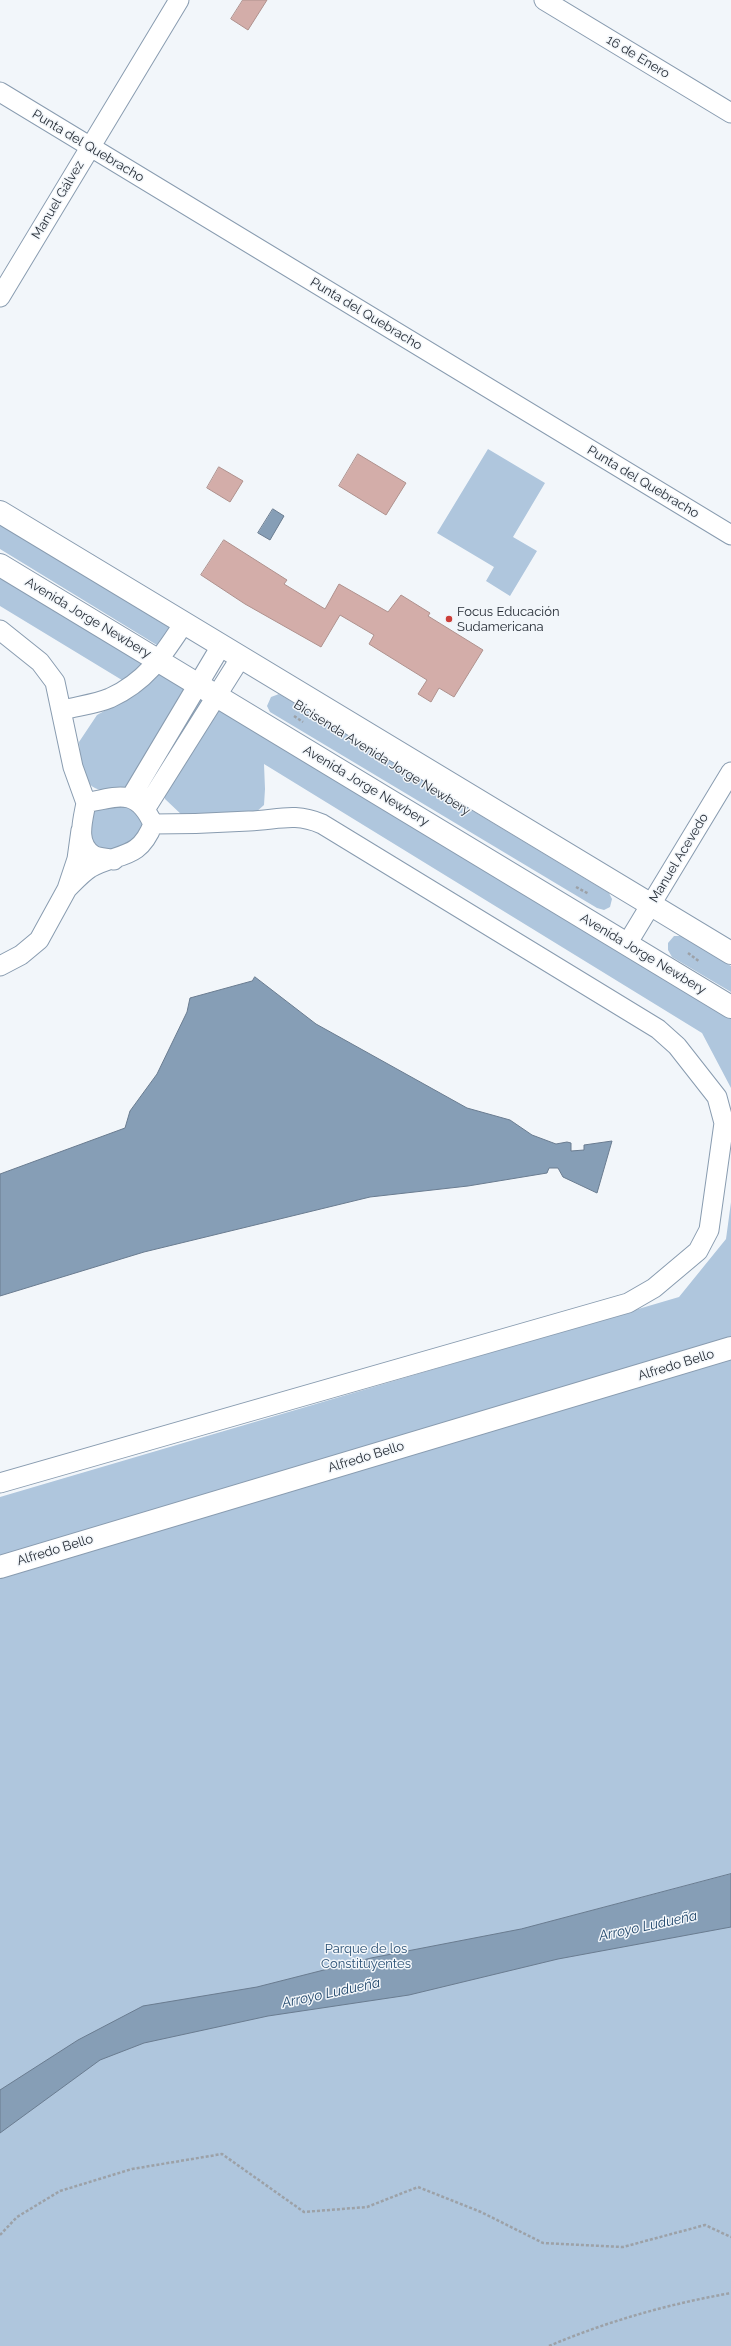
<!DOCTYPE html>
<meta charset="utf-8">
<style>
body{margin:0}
canvas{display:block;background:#f2f6fa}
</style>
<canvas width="731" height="2346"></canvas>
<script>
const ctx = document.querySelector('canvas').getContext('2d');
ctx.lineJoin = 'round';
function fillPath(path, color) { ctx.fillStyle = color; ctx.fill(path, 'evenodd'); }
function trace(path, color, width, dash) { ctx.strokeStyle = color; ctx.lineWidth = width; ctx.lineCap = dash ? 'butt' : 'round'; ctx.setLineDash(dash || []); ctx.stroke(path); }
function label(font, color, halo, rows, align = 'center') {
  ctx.font = font + ' Raleway,sans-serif'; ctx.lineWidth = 3; ctx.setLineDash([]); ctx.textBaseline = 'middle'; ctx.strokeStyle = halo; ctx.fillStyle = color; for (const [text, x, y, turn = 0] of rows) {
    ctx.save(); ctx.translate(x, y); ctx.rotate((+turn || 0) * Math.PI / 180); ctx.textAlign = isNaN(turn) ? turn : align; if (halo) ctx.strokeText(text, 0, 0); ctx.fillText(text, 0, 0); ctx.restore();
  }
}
fillPath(new Path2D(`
 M488,449L545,483L513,537L537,551L510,596L486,581L494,567L437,533Z
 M0,524L175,631L165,650L0,549Z
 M0,565L731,1007V1088L702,1033L264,764L265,789L264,805L255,813L183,816L165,799V792L194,744L165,726L131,785C118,793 94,795 86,779C81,769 80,753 79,742L97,715L140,691L0,606Z
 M279,694L609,893L612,899L610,907L604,910L597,908L270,712L267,706L271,697Z
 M131,797L148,837L94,855L86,803Z
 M674,936H681L731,966V992L672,957L668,950V943Z
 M731,1202V2346H0V1497L679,1297L726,1239Z`), '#afc6dd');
const water = new Path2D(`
 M273,509L284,516L270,540L258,533Z
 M255,977L316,1024L467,1108L510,1120L532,1135L556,1144L567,1142L571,1143V1151L584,1150V1145L612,1141L597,1193L563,1177L558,1168H549L547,1173L468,1186L370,1197L144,1252L0,1296V1174L125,1128L130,1111L157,1074L187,1012L190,998L252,981Z
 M731,1874V1927L558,1959L409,1995L268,2016L144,2043L100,2060L0,2133V2090L78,2040L143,2006L257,1987L371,1958L521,1929Z`);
fillPath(water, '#869eb6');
trace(water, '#6a7c90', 1);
const building = new Path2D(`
 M243,0H267L248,30L231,19Z
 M358,454L406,483L386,515L339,486Z
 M219,467L243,481L230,502L207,488Z
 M224,540L287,580L284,584L325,609L339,584L388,612L401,595L430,613L428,616L483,650L454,697L439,688L431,702L418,694L427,680L369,644L374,635L340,615L321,647L245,604L201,575Z`);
fillPath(building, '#d3ada9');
trace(building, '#af918d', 1);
const minor = new Path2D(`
 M544,0L731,113
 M0,92L731,535
 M0,297L179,0
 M0,630L40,662L55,682L73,767L86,803
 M63,710C78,706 96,704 110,698C147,681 163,655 184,623
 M131,797L221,646
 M146,808L241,657
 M81,830L77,859L67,889C74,882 82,873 90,868C118,852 139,861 153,824C137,788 119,796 86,803C83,820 75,843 93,855C98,858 108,858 114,860
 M627,944L731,772
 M0,966L21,955L39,940L67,889
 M0,1483L628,1303L654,1288L698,1251L709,1230L724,1123L717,1097L677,1046L658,1029L322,824C294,812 278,820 249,821C217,823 185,824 153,824`);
const tertiary = new Path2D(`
 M0,1567L731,1348`);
const secondary = new Path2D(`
 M0,512L731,953
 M0,565L731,1007`);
trace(minor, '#899cb0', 21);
trace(tertiary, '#899cb0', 24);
trace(secondary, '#899cb0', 24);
trace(new Path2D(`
 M294,716L303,722
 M576,887L589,894
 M688,953L700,962
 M0,2235L17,2217L60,2191L132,2169L222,2154L304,2212L367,2207L418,2187L481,2212L543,2243L623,2247L705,2225L731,2237
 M549,2346C608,2321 669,2304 731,2293`), '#9ca1a7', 2.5, [3, 2]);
trace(minor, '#fff', 19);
trace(tertiary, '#fff', 22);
trace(secondary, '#fff', 22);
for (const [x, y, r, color] of [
 [449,619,4,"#cc3e39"]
]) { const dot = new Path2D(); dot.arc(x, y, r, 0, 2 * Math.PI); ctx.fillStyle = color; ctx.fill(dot); trace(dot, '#f2f6fa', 1.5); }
label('13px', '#272e37', '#f2f6fa', [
 ["16 de Enero",638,57,31],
 ["Punta del Quebracho",88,146,31],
 ["Manuel Gálvez",58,200,-59],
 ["Punta del Quebracho",366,314,31],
 ["Punta del Quebracho",643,482,31],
 ["Avenida Jorge Newbery",88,618,31],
 ["Bicisenda Avenida Jorge Newbery",382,758,32],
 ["Avenida Jorge Newbery",366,786,31],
 ["Manuel Acevedo",679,858,-59],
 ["Avenida Jorge Newbery",643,954,31],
 ["Alfredo Bello",676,1365,-17],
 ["Alfredo Bello",366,1457,-17],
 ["Alfredo Bello",55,1550,-17]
]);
label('13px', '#272e37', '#f2f6fa', [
 ["Focus Educación",457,612],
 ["Sudamericana",457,627]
], 'left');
label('13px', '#2b5175', '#f2f6fa', [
 ["Parque de los",366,1949],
 ["Constituyentes",366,1964]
]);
label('italic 14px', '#23496d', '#f2f6fa', [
 ["Arroyo Ludueña",648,1926,-12],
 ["Arroyo Ludueña",331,1993,-12]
]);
</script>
